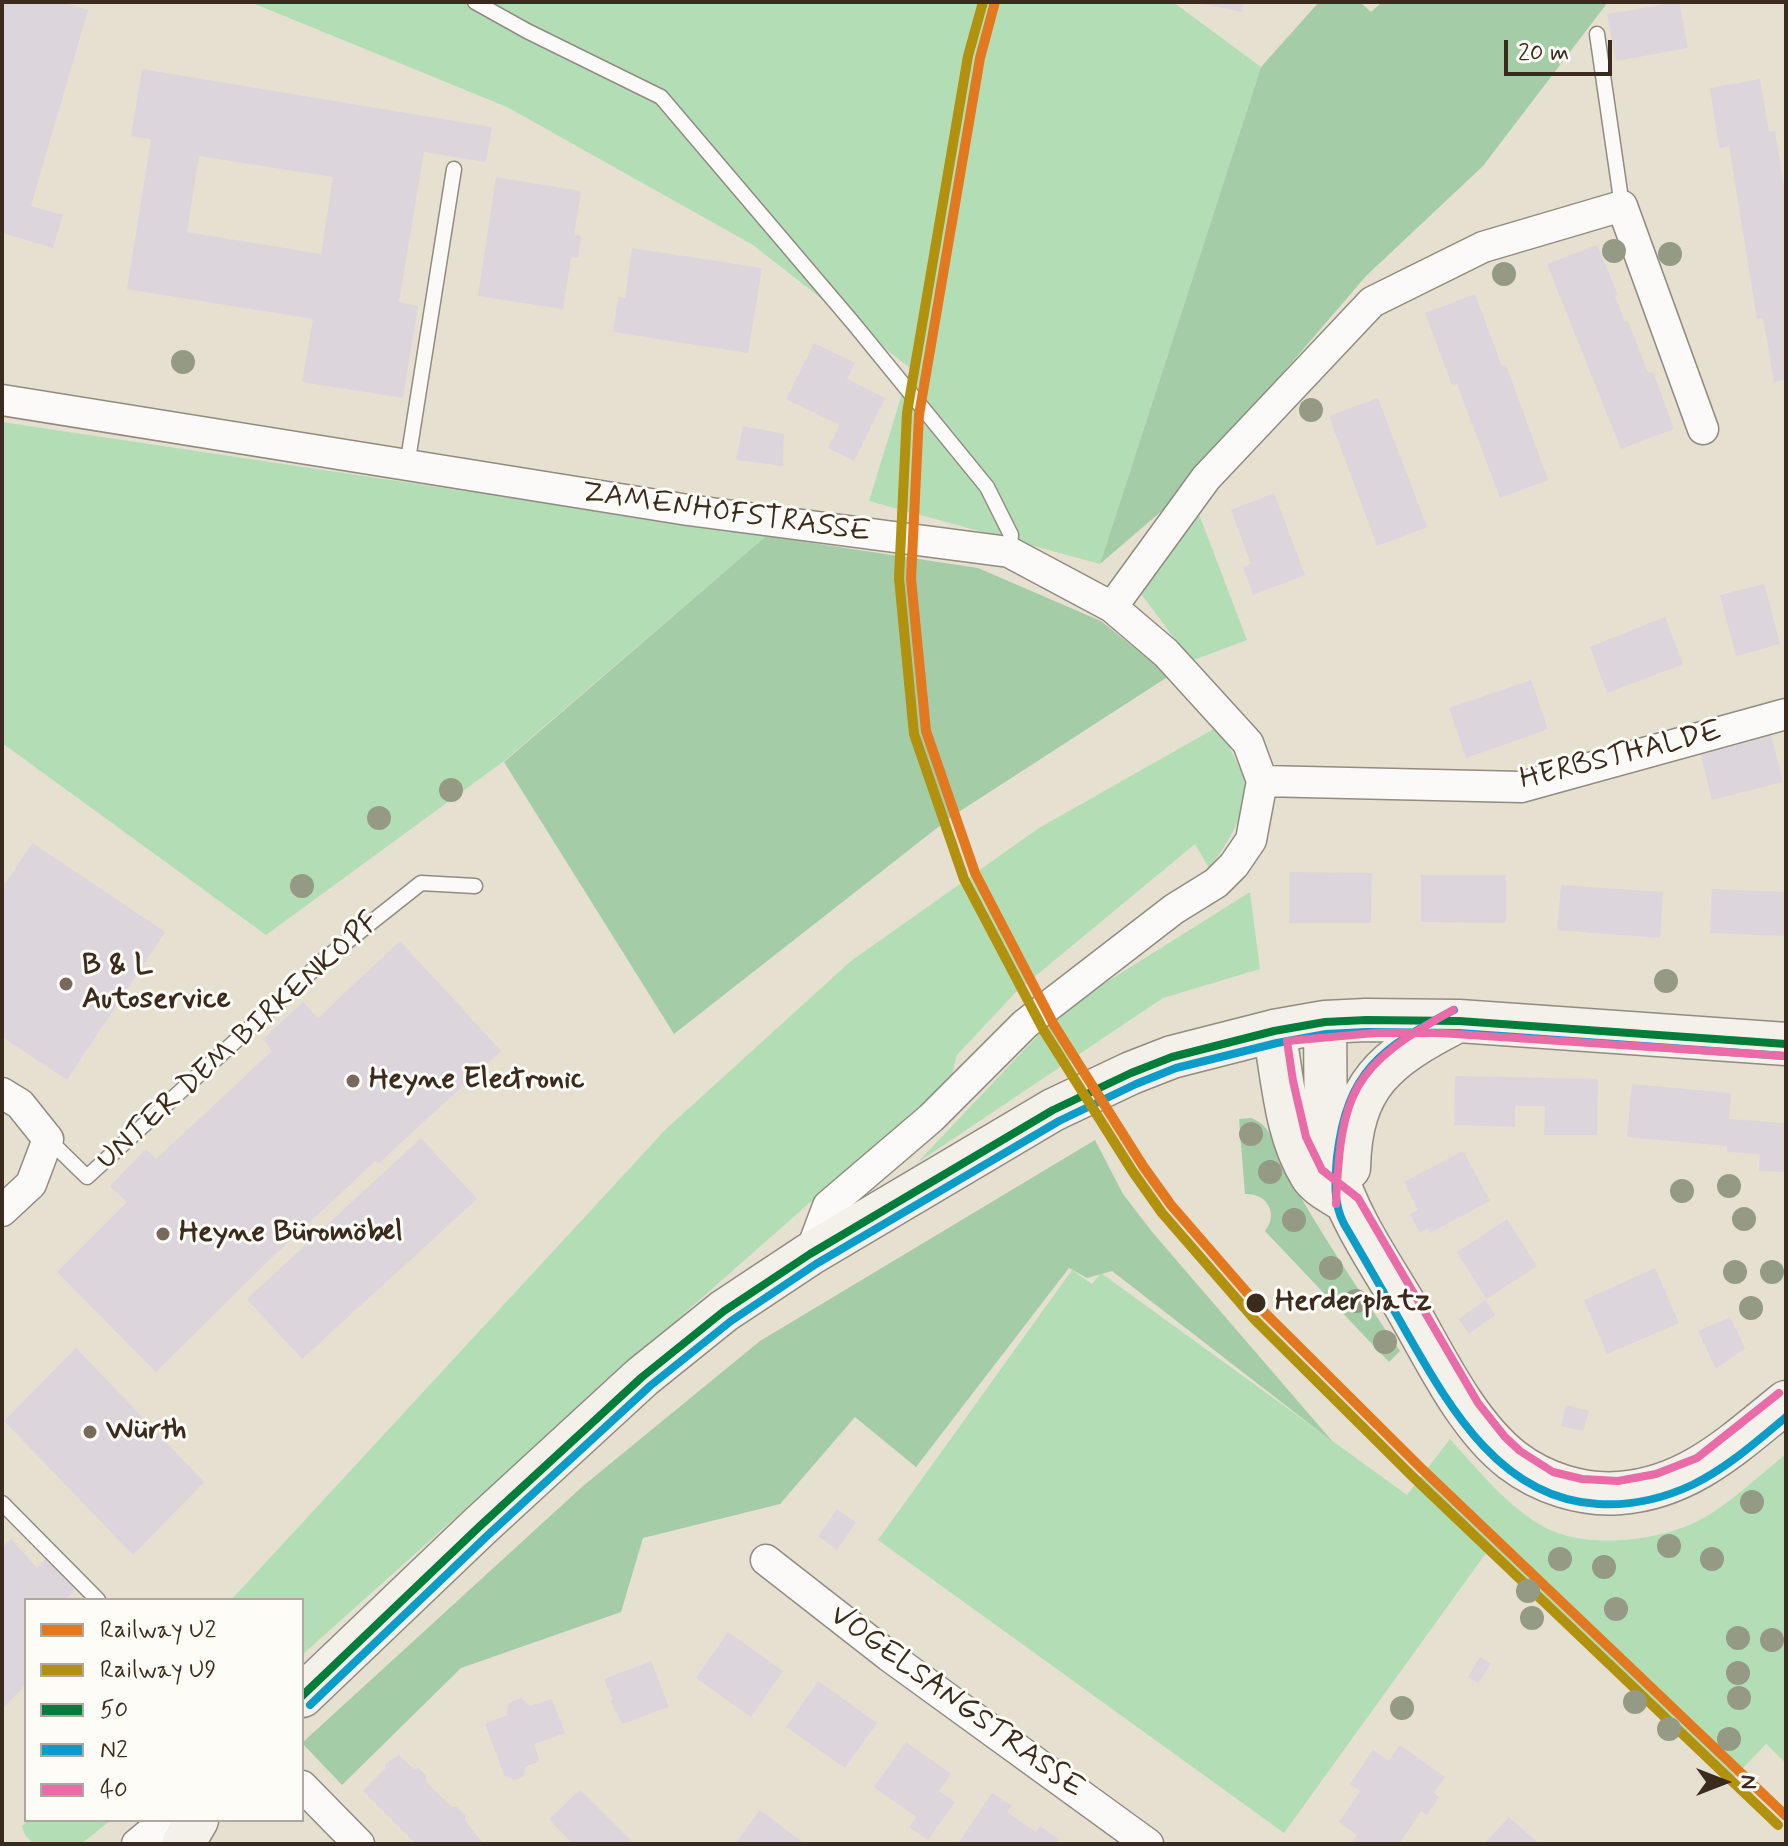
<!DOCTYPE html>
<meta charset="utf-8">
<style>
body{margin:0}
#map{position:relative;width:1788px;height:1846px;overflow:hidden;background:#e6e0d0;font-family:Mynerve,sans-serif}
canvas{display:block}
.frame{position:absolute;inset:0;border:4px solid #3b2a1e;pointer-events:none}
.legend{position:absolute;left:24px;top:1598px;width:280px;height:224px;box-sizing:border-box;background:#fdfcf7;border:2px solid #afa8a0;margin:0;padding:10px 14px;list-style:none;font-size:24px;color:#3b2a1e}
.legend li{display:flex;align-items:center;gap:16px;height:40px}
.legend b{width:40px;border:2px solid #afa8a0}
.north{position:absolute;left:1684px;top:1742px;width:80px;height:80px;-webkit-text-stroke:6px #fdfcf7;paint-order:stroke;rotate:90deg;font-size:22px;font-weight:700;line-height:32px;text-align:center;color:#3b2a1e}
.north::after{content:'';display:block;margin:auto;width:28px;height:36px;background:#3b2a1e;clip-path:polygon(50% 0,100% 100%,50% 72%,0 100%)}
.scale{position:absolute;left:1504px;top:40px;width:108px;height:36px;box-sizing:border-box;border:4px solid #3b2a1e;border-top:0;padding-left:10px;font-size:24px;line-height:28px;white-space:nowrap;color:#3b2a1e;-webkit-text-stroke:6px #fdfcf7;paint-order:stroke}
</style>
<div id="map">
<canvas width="1788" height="1846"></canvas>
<div class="frame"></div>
<ul class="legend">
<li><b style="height:10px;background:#e27920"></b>Railway U2</li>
<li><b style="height:10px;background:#b1910e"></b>Railway U9</li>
<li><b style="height:10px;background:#007d3a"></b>50</li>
<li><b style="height:10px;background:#0c9cc8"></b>N2</li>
<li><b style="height:10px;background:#e96ba7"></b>40</li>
</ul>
<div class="north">N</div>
<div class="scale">20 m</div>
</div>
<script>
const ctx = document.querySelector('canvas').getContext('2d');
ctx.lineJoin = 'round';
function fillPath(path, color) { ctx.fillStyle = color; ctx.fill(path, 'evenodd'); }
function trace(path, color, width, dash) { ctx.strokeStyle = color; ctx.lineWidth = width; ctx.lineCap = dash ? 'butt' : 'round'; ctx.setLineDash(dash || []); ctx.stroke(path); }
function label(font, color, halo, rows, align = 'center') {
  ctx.font = font + ' Mynerve,sans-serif'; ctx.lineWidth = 6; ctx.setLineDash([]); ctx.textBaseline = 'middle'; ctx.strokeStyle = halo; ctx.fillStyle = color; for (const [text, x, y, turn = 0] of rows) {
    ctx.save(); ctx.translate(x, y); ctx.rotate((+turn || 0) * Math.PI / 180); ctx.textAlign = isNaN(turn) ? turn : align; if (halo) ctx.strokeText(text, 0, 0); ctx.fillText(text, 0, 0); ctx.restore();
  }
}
fillPath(new Path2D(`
 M250,2H1173L1261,67L1100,564L869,501L910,368L753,245L507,107Z
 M2,422L766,536L504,761L266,935L2,743Z
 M1197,509L1247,640L1191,661L1139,591Z
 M1219,726C1225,740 1243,770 1245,783C1249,811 1225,848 1209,868L1195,844L1015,993L957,1055L951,1078L636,1356L302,1655V1600H231L666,1129L851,961L1039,828Z
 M1250,892L1260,969L1163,998L917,1163L1041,1032L1083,997Z
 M1072,1270L1092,1284L1101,1273L1407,1495L1450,1439C1478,1470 1515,1516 1555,1532C1595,1548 1661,1540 1698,1521C1726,1507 1761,1474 1786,1454V1763L1766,1744L1729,1783L1486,1553L1284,1833L878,1540Z
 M28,1820H111L81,1844H34L25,1835L22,1826Z`), '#b3deb5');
fillPath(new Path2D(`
 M1319,2H1360L1371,12L1382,2H1608L1483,166L1366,276L1172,502L1100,564L1261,67Z
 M766,536L978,568L1101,621L1169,676L951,817L674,1034L504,762Z
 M1251,1118C1274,1126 1274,1149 1284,1168C1319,1231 1359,1291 1400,1351L1389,1362L1265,1231C1279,1213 1267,1193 1245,1194L1239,1119Z
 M1095,1140L1123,1194L1153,1233L1333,1442L1112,1271L1087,1278L1069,1268L916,1467L855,1417L780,1504L643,1538L621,1612L461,1668L342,1785L302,1743L583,1486L760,1341Z`), '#a4cca7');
fillPath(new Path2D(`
 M2,2H62L88,10L31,206L63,215L53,248L2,233Z
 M1193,2H1243L1242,12Z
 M1679,2L1688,48L1616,61L1607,14Z
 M142,69L492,127L486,162L424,152L399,302L418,306L403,398L302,382L313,319L127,289L151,139L131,136ZM199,156L333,177L321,254L187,232Z
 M1760,79L1769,132L1775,131L1786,200V380L1774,382L1763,318L1757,319L1729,146L1719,148L1710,88Z
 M496,177L581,191L574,235L581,236L578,258L571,257L563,309L478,296Z
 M1597,245L1618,295L1615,296L1625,322L1628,321L1648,373L1653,372L1674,429L1621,449L1547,264Z
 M632,248L762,268L748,353L613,332L618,297L625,298Z
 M1475,294L1502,366L1506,365L1548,480L1500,498L1457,384L1452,385L1425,313Z
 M814,343L855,363L847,379L885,398L854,461L828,448L840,425L786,399Z
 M1378,398L1427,527L1377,546L1329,416Z
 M743,426L784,434L783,466L736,460Z
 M1274,493L1305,575L1253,595L1243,567L1251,564L1231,510Z
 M1764,584L1780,644L1736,656L1720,595Z
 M1665,617L1683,664L1607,693L1590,647Z
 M1531,680L1548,729L1466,758L1449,708Z
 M1771,734L1783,782L1712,800L1700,752Z
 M32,843L165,932L67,1080L2,1037V888Z
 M1289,872L1372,873L1371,923H1289Z
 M1421,875H1506V923L1421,922Z
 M1561,885L1663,892L1660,938L1557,930Z
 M1712,889L1786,892V936L1710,933Z
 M400,941L501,1051L378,1164L375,1161L263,1266L156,1372L57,1272L127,1202L110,1186L146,1149L156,1159L272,1051L263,1039L303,1002L318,1018Z
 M1455,1076L1598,1079L1597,1135H1544L1545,1106H1515V1127L1454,1125Z
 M1632,1084L1731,1093L1729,1119L1786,1123V1172L1759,1171L1760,1154L1727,1152V1146L1627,1137Z
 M421,1138L477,1199L302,1359L247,1299Z
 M1463,1151L1490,1201L1430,1233L1428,1228L1420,1233L1410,1214L1418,1210L1404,1182Z
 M1507,1219L1537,1266L1486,1299L1457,1252Z
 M1655,1268L1679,1323L1607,1354L1584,1300Z
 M1485,1300L1495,1315L1469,1334L1459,1319Z
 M1730,1317L1745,1348L1716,1369L1698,1331Z
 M76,1348L204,1482L133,1555L4,1421Z
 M1566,1405L1589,1411L1583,1431L1561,1426Z
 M837,1509L856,1522L837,1550L818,1536Z
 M11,1539L37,1568L49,1555L80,1584L67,1598L69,1600H26V1684L2,1709V1548Z
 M728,1632L783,1671L751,1717L696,1678Z
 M1480,1657L1491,1664L1478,1683L1468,1677Z
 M651,1661L669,1707L622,1724L610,1700H613L604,1679Z
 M818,1681L877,1723L845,1768L786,1727Z
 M521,1698L530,1706L552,1699L565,1733L534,1744L540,1761L525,1767L524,1776L514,1780L504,1775L485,1724L507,1715L508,1703Z
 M906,1742L951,1774L939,1791L955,1802L928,1840L909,1827L916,1817L874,1787Z
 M1400,1745L1445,1777L1434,1793L1439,1797L1427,1815L1421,1811L1399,1844H1351L1357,1835L1339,1822L1360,1791L1350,1784L1373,1750L1389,1761Z
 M399,1755L414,1769L419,1768L426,1776V1782L452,1807H457L465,1815V1821L484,1844H416L363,1791L385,1769V1764Z
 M580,1790L634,1844H573L549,1819Z
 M992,1793L1012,1806L1007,1812L1036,1832L1040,1826L1059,1839L1055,1844H958Z
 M760,1810L805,1844H735Z
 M1509,1817L1539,1844H1484Z`), '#dcd5dc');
const lane = new Path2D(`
 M475,2L527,31L661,97L854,324L987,487L1011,535L1009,552
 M1597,34L1622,206
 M407,466L454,169
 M48,1139L87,1177L325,959L421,883L475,886
 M2,1503L98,1600`);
const street = new Path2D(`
 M2,400L688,510L1009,552L1112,607L1166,653L1248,743L1262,781L1251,840L1234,865L1216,883L1174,909L1025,1024L931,1118L828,1206L810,1254
 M1112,607L1206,478L1372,302L1483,247L1622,206L1703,429
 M1262,781L1521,787L1786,714
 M2,1093L20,1104L48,1139L31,1184L2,1211
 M766,1560L889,1656L1148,1844
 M302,1786L359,1844
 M137,1844L166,1820`);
const secondary = new Path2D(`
 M1325,1022C1326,1066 1323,1125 1334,1167C1347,1216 1380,1263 1406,1307C1435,1357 1466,1424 1512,1460C1542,1483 1582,1496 1620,1493C1689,1488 1735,1443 1786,1402
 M1274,1031C1283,1079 1285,1133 1311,1175C1317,1185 1331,1192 1340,1198
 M1349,1168C1351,1084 1386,1058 1456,1022
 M302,1696L480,1526L642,1377L724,1311L810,1254L1053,1110L1131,1073L1172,1057L1274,1031L1325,1022L1366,1020L1459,1021L1786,1044
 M183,1844L197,1820`);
trace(lane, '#918b81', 17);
trace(street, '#918b81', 33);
trace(secondary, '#918b81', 45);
trace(lane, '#fbfaf8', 14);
trace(street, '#fbfaf8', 30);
trace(secondary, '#f4f0ea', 42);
trace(new Path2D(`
 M302,1696L480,1526L642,1377L724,1311L810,1254L1053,1110L1131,1073L1172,1057L1274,1031L1325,1022L1366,1020L1459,1021L1786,1044`), '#007d3a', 8);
trace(new Path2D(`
 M1454,1010C1381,1048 1347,1071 1337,1157C1335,1181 1333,1203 1344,1224C1366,1261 1387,1298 1408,1335C1451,1410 1502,1499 1598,1504C1632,1506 1662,1499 1692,1485C1727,1468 1756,1442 1786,1417
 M310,1705L488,1535L650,1386L731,1321L816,1264L1059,1121L1136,1084L1176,1068L1277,1043L1326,1034L1366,1032L1459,1033L1785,1056`), '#0c9cc8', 8);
trace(new Path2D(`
 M1336,1204C1341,1091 1352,1066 1453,1010
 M1779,1393L1697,1458L1656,1474L1618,1481L1582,1479L1553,1472L1520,1451L1505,1437L1478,1403L1358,1198L1322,1170L1306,1137L1293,1081L1287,1041L1375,1033H1440L1785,1056`), '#e96ba7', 8);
trace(new Path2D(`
 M995,2L980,58L919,415L911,579L926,731L975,873L1054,1025L1143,1166L1171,1205L1263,1311L1421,1468L1786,1816`), '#e27920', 10);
trace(new Path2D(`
 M983,2L968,56L907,413L899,578L914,734L964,879L1044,1031L1133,1172L1162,1213L1255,1320L1413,1477L1778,1825`), '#b1910e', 10);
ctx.fillStyle = '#959a84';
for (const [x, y] of [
 [1614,251],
 [1670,254],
 [1504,274],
 [183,362],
 [1311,410],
 [451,790],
 [379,818],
 [302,886],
 [1666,981],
 [1251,1134],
 [1270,1172],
 [1729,1186],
 [1682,1191],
 [1744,1219],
 [1294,1220],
 [1331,1268],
 [1735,1272],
 [1772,1272],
 [1356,1301],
 [1751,1308],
 [1385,1342],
 [1752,1502],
 [1669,1546],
 [1560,1559],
 [1712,1559],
 [1604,1567],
 [1528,1591],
 [1616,1609],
 [1532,1618],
 [1738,1638],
 [1772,1640],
 [1738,1673],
 [1739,1698],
 [1635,1702],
 [1402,1708],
 [1669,1729],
 [1729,1739]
]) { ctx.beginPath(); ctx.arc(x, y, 12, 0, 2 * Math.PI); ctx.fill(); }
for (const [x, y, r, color] of [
 [66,984,8,"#776a5c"],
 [353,1081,8,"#776a5c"],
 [163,1234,8,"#776a5c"],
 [1256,1303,11,"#3b2a1e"],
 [90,1432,8,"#776a5c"]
]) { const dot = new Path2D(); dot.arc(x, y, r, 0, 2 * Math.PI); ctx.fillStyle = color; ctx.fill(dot); trace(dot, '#fdfcf7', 3); }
label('30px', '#3b2a1e', '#fdfcf7', [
 ["ZAMENHOFSTRASSE",726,514,8],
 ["HERBSTHALDE",1621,757,-14],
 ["UNTER DEM BIRKENKOPF",239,1042,-42],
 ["VOGELSANGSTRASSE",956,1703,36]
]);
label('bold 30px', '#3b2a1e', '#fdfcf7', [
 ["B & L",82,967],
 ["Autoservice",82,1001],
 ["Heyne Electronic",369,1081],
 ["Heyne Büromöbel",179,1234],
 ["Würth",106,1432]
], 'left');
label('bold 30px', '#3b2a1e', '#fdfcf7', [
 ["Herderplatz",1275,1303]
], 'left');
</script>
